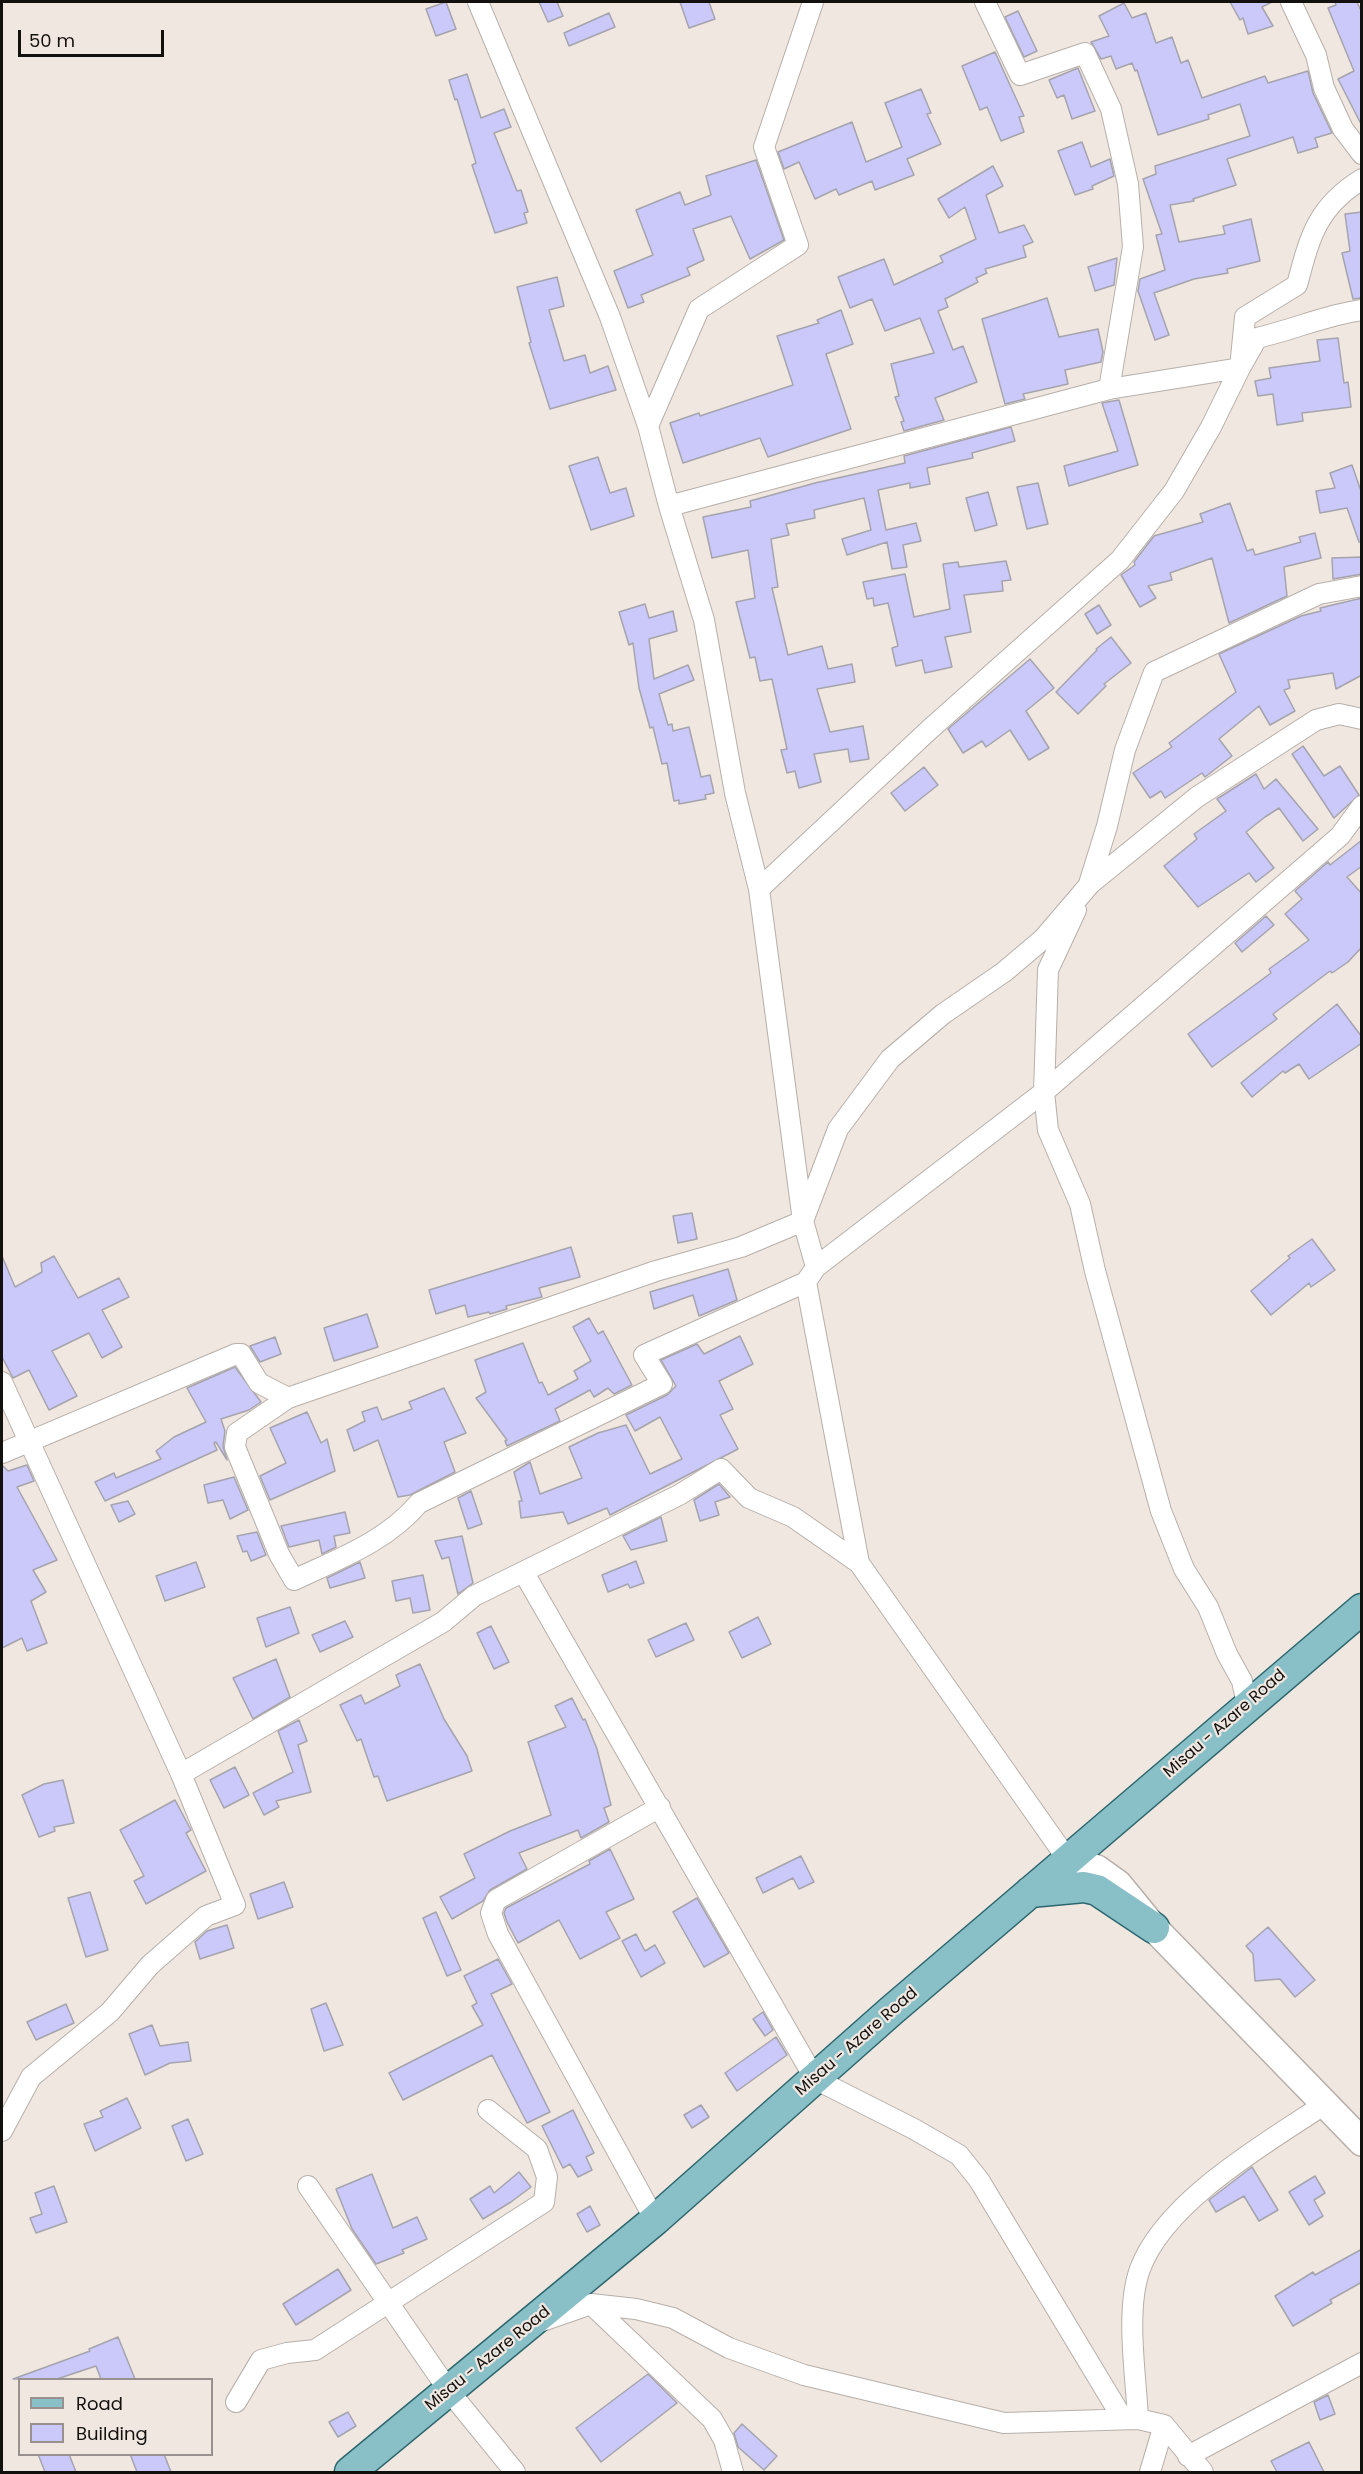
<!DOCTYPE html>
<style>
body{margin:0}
#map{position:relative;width:1363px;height:2474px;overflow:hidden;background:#f0e7e1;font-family:Poppins,sans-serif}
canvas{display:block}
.frame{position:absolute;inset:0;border:3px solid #13110e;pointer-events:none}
.legend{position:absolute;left:18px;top:2378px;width:195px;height:78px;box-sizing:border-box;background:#f0e7e1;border:2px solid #98918d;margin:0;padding:8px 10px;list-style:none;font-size:18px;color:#13110e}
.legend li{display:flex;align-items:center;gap:12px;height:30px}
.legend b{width:30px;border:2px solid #98918d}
.scale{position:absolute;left:18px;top:30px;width:146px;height:27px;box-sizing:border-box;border:3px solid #13110e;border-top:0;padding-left:8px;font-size:18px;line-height:21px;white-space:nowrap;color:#13110e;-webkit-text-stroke:4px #f0e7e1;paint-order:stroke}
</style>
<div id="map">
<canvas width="1363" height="2474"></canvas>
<div class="frame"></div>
<ul class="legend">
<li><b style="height:8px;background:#89bfc7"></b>Road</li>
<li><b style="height:16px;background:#cbc8fa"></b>Building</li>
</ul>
<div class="scale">50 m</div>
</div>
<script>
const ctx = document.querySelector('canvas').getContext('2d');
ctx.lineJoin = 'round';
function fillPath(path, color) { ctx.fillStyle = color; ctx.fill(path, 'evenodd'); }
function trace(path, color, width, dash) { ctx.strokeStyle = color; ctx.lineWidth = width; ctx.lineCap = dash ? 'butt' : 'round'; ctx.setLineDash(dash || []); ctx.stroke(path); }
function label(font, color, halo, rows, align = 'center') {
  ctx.font = font + ' Poppins,sans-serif'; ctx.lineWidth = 4.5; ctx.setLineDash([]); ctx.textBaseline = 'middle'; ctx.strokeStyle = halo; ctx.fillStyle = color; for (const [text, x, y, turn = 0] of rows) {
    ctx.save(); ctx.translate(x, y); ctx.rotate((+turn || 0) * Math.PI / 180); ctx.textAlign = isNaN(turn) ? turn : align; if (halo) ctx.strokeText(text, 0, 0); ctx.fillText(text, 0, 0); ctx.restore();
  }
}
const building = new Path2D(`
 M446,2L456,29L436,36L426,9Z
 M539,2H557L563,16L548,22Z
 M680,2H709L715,19L689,28Z
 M1230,2H1272L1262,7L1273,26L1248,34L1243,18L1240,20Z
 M1335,2H1357L1362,13V126L1338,79L1354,71L1328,8L1336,5Z
 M1124,3L1132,18L1146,13L1156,43L1172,37L1181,63L1188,60L1202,98L1265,76L1268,83L1308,71L1313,93L1332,133L1315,138L1318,147L1298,153L1293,137L1227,159L1236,185L1193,199L1194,201L1170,205L1179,242L1225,234L1223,226L1251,219L1260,261L1227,269L1228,273L1194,279L1154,293L1169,335L1155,340L1138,291L1140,279L1165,270L1156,235L1162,234L1143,179L1156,174L1155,166L1250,136L1240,104L1208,115L1209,119L1158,135L1137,70L1135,71L1132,63L1116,69L1111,56L1101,59L1091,42L1109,36L1099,16Z
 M1018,11L1037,51L1024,57L1005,17Z
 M609,13L615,27L569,46L564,33Z
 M995,52L1024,116L1019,117L1024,132L1001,141L987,107L980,110L962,66Z
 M1078,68L1095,111L1072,119L1064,95L1057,98L1049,80Z
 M467,74L481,118L504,109L511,127L494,133L517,191L521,190L528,212L524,213L527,223L495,233L472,165L476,163L457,99L455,100L449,80Z
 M921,89L931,113L927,114L941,144L907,159L914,175L875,190L872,181L839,195L836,189L815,199L799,162L784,169L778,152L852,122L866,162L902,147L885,103Z
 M1082,142L1091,167L1110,159L1114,176L1092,186L1093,189L1075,195L1058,151Z
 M756,160L784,240L750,259L731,216L693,229L704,260L687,268L690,275L641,295L644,302L628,308L614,271L653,255L636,210L680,192L685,205L711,195L706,176Z
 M993,166L1003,186L986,195L999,233L1024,225L1033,242L1023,246L1026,257L985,269L987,273L976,278L978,282L945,299L948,307L938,311L953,350L963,346L977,382L935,398L944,420L904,431L901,422L904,421L895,397L899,396L891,364L934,353L920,318L885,331L872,299L850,308L838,277L884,259L894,285L943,262L940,256L976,239L965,207L949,218L938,199Z
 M1362,212V298L1353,299L1342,253L1350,251L1345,214Z
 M1117,258L1114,285L1095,291L1088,267Z
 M557,277L564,306L549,310L564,361L585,355L590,373L608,366L616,390L550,409L529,343L531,342L517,287Z
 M1047,298L1059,337L1098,329L1103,352L1101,362L1065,370L1068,384L1023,394L1025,399L1005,404L982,319Z
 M841,310L853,344L826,354L851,429L768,457L760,438L683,463L670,423L699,413L700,416L793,385L777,336L819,323L817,320Z
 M1338,338L1344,383L1348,382L1351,407L1302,413L1303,421L1277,425L1273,394L1258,396L1255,381L1271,378L1269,368L1320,361L1317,340Z
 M1119,400L1138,465L1069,486L1064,466L1118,451L1102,403Z
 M1011,427L1015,441L972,453L973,458L927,468L930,484L910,488V483L878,490L886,530L916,523L921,541L903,545L907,567L892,569L887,542L847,555L842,539L871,530L864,498L814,510L815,518L786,524L789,535L771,539L778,587L772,588L788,655L822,646L828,669L852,664L855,682L817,689L830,732L863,726L869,759L850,762L848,749L814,754L821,782L799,788L795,771L787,773L784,761L781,750L787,749L772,679L760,681L755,657L750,658L736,602L755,598L748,550L712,558L703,517L751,507L750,501L815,483L905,463L904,456Z
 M598,457L610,493L626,488L634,516L591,530L569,466Z
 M1352,465L1362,494V542H1359L1347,508L1320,513L1316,491L1335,488L1330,473Z
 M1038,483L1048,524L1027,529L1017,487Z
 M988,492L997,525L975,531L966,498Z
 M1230,503L1247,551L1253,549L1255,555L1301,542L1299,537L1315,533L1321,558L1284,567L1287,596L1229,623L1212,558L1170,573L1172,580L1148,586L1156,598L1140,607L1121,575L1135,565L1134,562L1154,536L1203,522L1200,514Z
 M1362,557V574L1333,579L1332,558Z
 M1006,561L1011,580L1002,581L1003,591L964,595L971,632L945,637L952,667L925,673L922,660L896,666L892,648L898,646L888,603L874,606L873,598L867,599L863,582L905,574L914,617L950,609L943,564L958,562L959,567Z
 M1362,598V675L1336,689L1333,673L1288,680L1290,688L1284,690L1295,711L1270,725L1259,706L1219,739L1232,756L1205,777L1202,773L1165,798L1161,791L1150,798L1133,773L1172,747L1169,743L1236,692L1219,654L1301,616L1321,611L1320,608Z
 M645,604L649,618L673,611L677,631L649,639L654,679L688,665L694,680L659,694L668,725L672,724L673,731L689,727L701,777L710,775L714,793L705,795L706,799L679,804V800L674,801L667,763L662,764L653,727L650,728L639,688L633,643L629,645L619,612Z
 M1099,605L1111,625L1097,634L1085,614Z
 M1111,637L1131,663L1104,684L1106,686L1078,714L1056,692L1097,650L1096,649Z
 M1030,659L1054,688L1026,711L1049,748L1029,760L1010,730L986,747L982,741L963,753L948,729Z
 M1303,746L1324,776L1340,766L1359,795L1334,818L1292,754Z
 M924,767L938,785L905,811L891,793Z
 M1256,774L1264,789L1276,779L1318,829L1303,841L1279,808L1265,817L1246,832L1274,868L1256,882L1249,873L1198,907L1164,866L1197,839L1194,834L1226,811L1217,799Z
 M1362,840V866L1347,877L1362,894V947L1348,962L1332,973L1330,971L1273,1014L1277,1019L1212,1067L1188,1034L1271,973L1269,969L1309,940L1285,914L1302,899L1295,891L1328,862L1330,865Z
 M1266,916L1274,925L1242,952L1235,943Z
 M1337,1004L1362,1037V1043L1309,1079L1299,1064L1285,1073L1283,1071L1252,1097L1241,1083Z
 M692,1213L697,1239L678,1243L673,1216Z
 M1312,1239L1335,1270L1311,1287L1309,1283L1271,1315L1251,1291L1290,1258L1288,1256Z
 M571,1247L580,1277L539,1288L542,1297L506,1306L507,1309L490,1314L489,1312L468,1317L465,1305L436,1314L429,1290Z
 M2,1256L15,1287L42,1272L41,1263L54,1256L78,1298L119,1278L129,1297L102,1310L122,1347L102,1358L89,1333L52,1351L77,1396L49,1410L29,1370L13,1378L2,1357Z
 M728,1269L737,1300L699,1316L693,1295L654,1309L650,1292Z
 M367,1314L378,1347L334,1361L324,1328Z
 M589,1318L598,1334L603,1331L632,1385L614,1394L608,1388L594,1397L590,1390L555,1409L560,1421L507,1446L505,1441L507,1440L476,1398L486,1392L475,1360L523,1343L539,1383L542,1382L548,1395L578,1379L574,1371L591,1361L573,1327Z
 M740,1336L753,1364L719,1381L733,1409L720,1415L738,1449L610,1515L607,1508L568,1524L563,1512L521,1518L519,1501H522L514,1472L530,1462L540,1494L582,1478L569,1447L598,1433L626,1425L650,1474L682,1459L660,1417L635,1431L626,1415L667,1395L676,1386L661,1360L697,1344L704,1354Z
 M275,1337L281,1354L260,1362L250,1346Z
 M235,1367L261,1402L249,1410L221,1419L225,1431L223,1446L227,1460L216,1442L214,1443L217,1450L105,1501L95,1482L114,1473L116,1478L161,1459L156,1451L174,1437L206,1422L187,1388Z
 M444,1388L466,1433L444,1442L455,1472L410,1495L398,1497L378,1440L354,1451L347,1430L365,1421L362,1412L377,1407L382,1420L412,1409L409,1402Z
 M307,1412L321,1443L327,1439L335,1471L270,1500L260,1476L286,1463L270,1428Z
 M2,1465L8,1471L27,1465L34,1481L17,1487L57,1560L33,1570L46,1592L31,1601L47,1643L27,1651L22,1638L2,1648Z
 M234,1477L248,1510L230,1519L223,1500L208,1503L204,1485Z
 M719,1484L730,1497L715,1502L719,1515L700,1521L694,1500Z
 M471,1491L482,1524L468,1529L458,1498Z
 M128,1501L135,1514L119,1522L111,1505Z
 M345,1512L350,1533L334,1536L336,1547L322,1554L319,1540L289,1547L281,1526Z
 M661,1517L667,1541L631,1550L623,1536Z
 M257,1532L266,1555L251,1561L247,1551L243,1552L237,1536Z
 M462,1536L473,1583L458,1594L449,1557L442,1559L435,1541Z
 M636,1561L644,1583L630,1588L628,1584L608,1592L602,1575Z
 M196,1562L205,1587L165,1601L156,1576Z
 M360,1562L365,1578L330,1588L327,1578Z
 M423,1575L430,1610L413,1613L410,1598L396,1601L392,1581Z
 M290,1607L299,1633L266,1647L257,1618Z
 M758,1617L771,1644L742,1658L729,1632Z
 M345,1621L353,1637L320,1652L312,1635Z
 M686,1623L694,1640L656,1657L648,1640Z
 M491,1626L509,1662L494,1669L477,1633Z
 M276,1659L290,1697L253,1719L233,1678Z
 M420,1664L444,1719L467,1756L472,1771L387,1801L378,1776L374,1777L361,1739L357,1741L340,1705L361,1695L365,1704L400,1686L396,1675Z
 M572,1698L583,1720L585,1719L597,1749L611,1805L604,1808L609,1822L581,1838L578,1830L519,1853L527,1869L490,1890L483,1901L452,1919L440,1897L475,1878L464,1854L510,1831L551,1815L528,1742L566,1727L555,1706Z
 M299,1720L307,1741L298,1745L311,1792L276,1801L279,1807L264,1815L253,1793L293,1772L278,1731Z
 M235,1767L249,1795L224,1808L210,1780Z
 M63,1780L74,1823L54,1827L55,1831L39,1837L22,1795L44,1784Z
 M175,1800L191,1830L186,1833L206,1871L146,1904L134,1881L144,1876L120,1830Z
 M610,1849L634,1899L606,1912L620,1938L580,1959L559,1920L518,1943L507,1922L504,1913L506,1908L590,1864L589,1861Z
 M801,1856L814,1882L799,1889L793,1878L763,1893L756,1878Z
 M284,1882L293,1907L258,1919L250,1894Z
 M90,1892L108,1950L86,1957L68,1898Z
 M697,1898L729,1953L704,1967L673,1912Z
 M436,1912L461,1970L447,1976L423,1918Z
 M227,1925L234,1948L200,1959L195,1942L207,1931Z
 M1268,1927L1315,1980L1295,1997L1280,1979L1255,1981L1253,1954L1246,1946Z
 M636,1934L645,1951L655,1945L665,1963L641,1977L622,1941Z
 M498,1959L512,1984L491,1994L550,2112L527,2123L492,2055L403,2100L389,2073L483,2025L472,2006L477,2003L464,1976Z
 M326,2003L343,2045L324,2051L311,2009Z
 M66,2004L74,2023L36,2040L27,2022Z
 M763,2012L773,2030L765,2036L753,2019Z
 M152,2025L160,2046L188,2042L191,2061L170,2063L145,2075L129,2034Z
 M776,2037L787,2055L737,2091L725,2073Z
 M127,2098L141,2128L95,2151L84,2124L103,2117L100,2111Z
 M701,2105L709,2117L692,2128L684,2115Z
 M573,2110L594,2153L586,2157L592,2170L578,2177L570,2164L563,2168L542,2126Z
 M188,2119L203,2154L186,2161L172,2126Z
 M1252,2167L1278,2210L1259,2221L1244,2196L1216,2212L1209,2200Z
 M519,2172L531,2187L511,2202L483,2219L470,2199L490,2186L494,2193Z
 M372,2174L393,2228L417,2217L427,2239L402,2250L404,2253L376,2264L352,2229L336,2189Z
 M1315,2176L1325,2193L1314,2200L1323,2216L1309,2225L1289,2192Z
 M54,2186L67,2222L36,2233L30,2218L42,2214L35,2193Z
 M590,2206L600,2225L587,2232L577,2214Z
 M1362,2249V2282L1330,2300L1332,2303L1293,2326L1275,2296L1313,2272L1315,2275Z
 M338,2269L351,2290L296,2325L283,2304Z
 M118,2337L135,2379H101L96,2366L57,2379H13L90,2351L89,2349Z
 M648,2374L677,2403L601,2462L576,2428Z
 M1328,2395L1335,2414L1320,2420L1314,2402Z
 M348,2412L356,2426L338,2437L329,2422Z
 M742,2424L777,2456L764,2470L738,2447L734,2433Z
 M1309,2442L1324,2472H1277L1271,2461Z
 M38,2454H69L76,2472H45Z
 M130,2454H164L171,2472H137Z`);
fillPath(building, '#cbc8fa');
trace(building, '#a5a4ad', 1.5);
const street = new Path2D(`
 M478,2L610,317L648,426L669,506L704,620L735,793L759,889L803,1221L816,1267L806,1282
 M985,2L1020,75L1085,53L1111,109L1128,184L1133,247L1109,389
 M1291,2L1316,55L1324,88L1343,129L1362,154
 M648,426L699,309L798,245L764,147L813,2
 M669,506L1109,389L1240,368L1257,338C1292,330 1326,315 1362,310
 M1089,884L1107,826L1125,750L1154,672L1319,594L1362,586
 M759,889L929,730L1120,560L1174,491L1211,427L1240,368L1245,317L1297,285C1310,236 1317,207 1362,179
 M1076,910L1048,970L1044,1092L1048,1130L1080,1204L1095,1271L1161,1511L1184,1569L1208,1607L1227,1654L1242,1681L1247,1704
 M816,1267L1044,1092L1340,836L1362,806
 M2,1382L181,1774L235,1905L206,1916L150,1965L110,2012L31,2077L2,2131
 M2,1453L236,1354H241L259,1383L288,1398
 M524,1573L815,2079L914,2129L959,2155L979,2180L1123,2419
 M181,1774L443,1622L474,1596L679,1495L721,1469L749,1498L793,1517L859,1563
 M1068,1860L859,1563L806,1282L644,1355L662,1384L419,1503C386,1542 338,1559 294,1580L279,1554L235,1447L237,1433L288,1398L656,1271L741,1247L803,1221L838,1129L890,1059L943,1014L1004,972L1043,939L1090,884L1197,797L1316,720L1339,714L1362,719
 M308,2186L449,2391L515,2472
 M655,2220L498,1934L491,1913L496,1900L660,1807
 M591,2304L712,2419L724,2440L733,2472
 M542,2321L591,2304L636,2309L673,2318L729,2348L804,2375L1004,2423L1138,2419
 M236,2402L261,2360L287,2353L315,2350L544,2202L547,2177L537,2149L488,2110
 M1188,2456L1362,2363
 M1150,2472L1164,2425
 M1203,2472L1164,2425L1138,2419C1136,2375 1125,2310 1140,2269C1165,2201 1266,2143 1325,2104`);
const secondary = new Path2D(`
 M1068,1860L1097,1869L1118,1884L1154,1928L1362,2142`);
const primary = new Path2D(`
 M1030,1892L1084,1887L1097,1890L1154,1928
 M350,2472L655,2220L891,2011L1362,1609`);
trace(street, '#b7afa9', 22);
trace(secondary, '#b7afa9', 30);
trace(primary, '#2d676e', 33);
trace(street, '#fff', 20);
trace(secondary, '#fff', 27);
trace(primary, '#89bfc7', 30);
label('16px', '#13110e', '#f0e7e1', [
 ["Misau - Azare Road",1225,1724,-41],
 ["Misau - Azare Road",857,2042,-41],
 ["Misau - Azare Road",488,2359,-39]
]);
</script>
